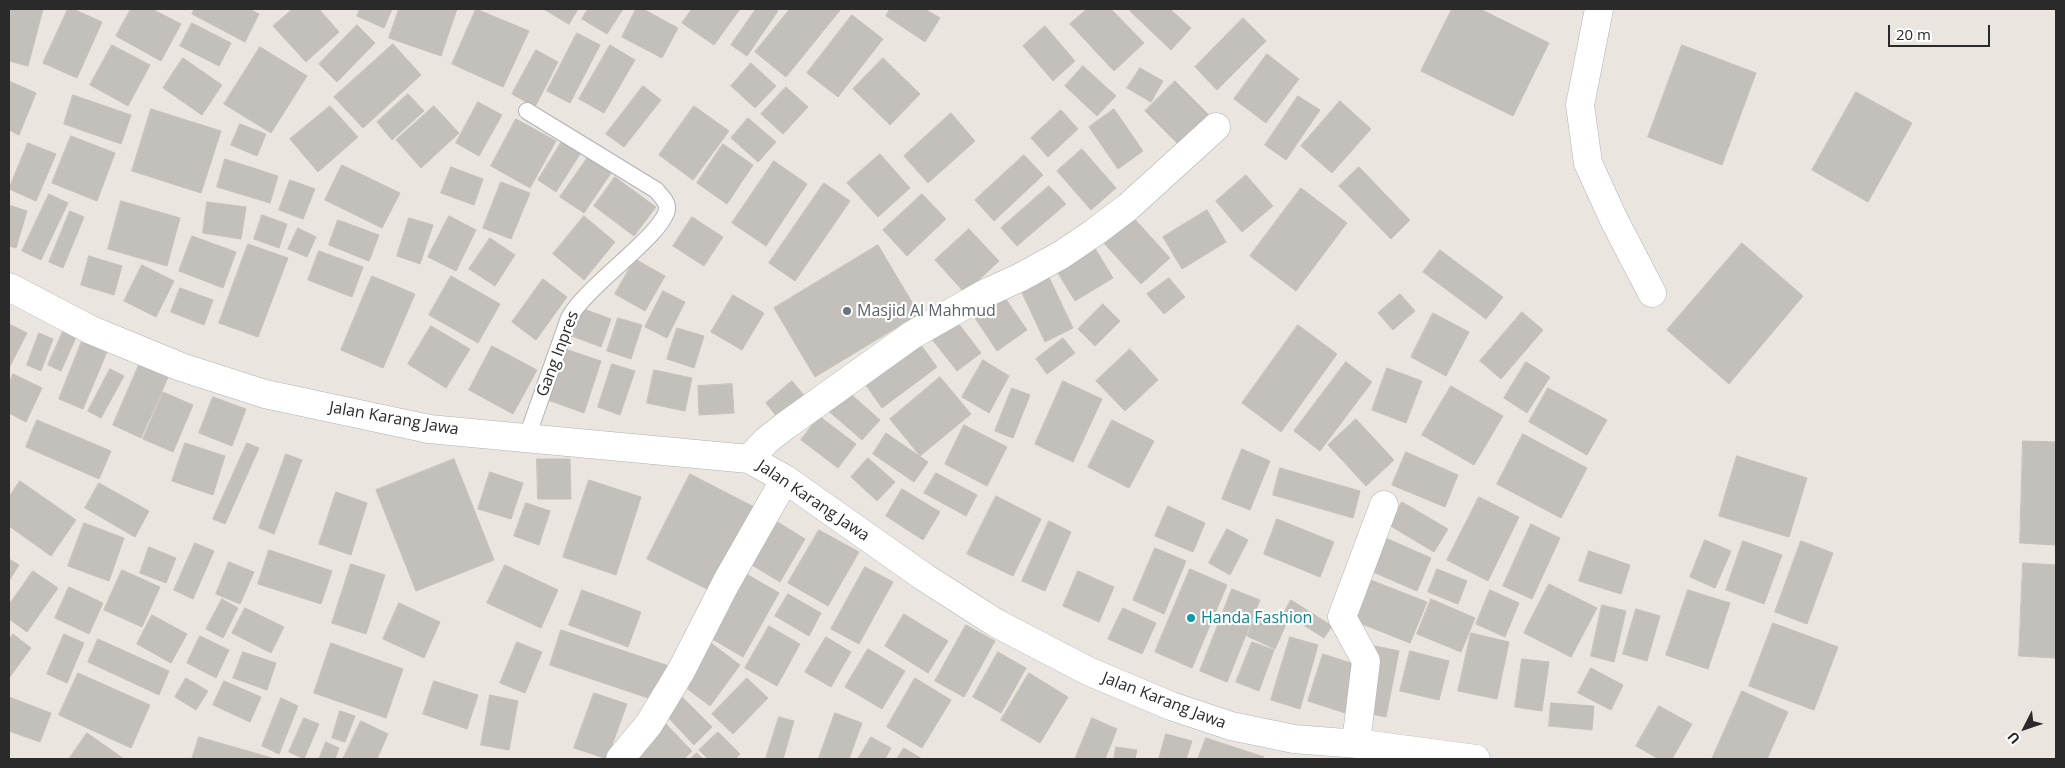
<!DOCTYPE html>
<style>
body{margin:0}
#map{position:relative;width:2065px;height:768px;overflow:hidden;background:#eae5de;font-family:"Open Sans",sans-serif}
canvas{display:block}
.frame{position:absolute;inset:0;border:10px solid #2a2a2a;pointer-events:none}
.north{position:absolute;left:2000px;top:703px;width:50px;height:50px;-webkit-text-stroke:4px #fff;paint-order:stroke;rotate:229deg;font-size:14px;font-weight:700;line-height:20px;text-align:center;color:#2a2a2a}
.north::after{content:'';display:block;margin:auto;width:18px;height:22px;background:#2a2a2a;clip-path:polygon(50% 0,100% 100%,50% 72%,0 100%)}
.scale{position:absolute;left:1888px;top:25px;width:102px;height:22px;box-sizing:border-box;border:2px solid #2a2a2a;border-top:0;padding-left:6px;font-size:15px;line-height:18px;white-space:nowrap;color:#2a2a2a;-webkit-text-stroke:4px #fff;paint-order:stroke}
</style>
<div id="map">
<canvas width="2065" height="768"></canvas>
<div class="frame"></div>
<div class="north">U</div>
<div class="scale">20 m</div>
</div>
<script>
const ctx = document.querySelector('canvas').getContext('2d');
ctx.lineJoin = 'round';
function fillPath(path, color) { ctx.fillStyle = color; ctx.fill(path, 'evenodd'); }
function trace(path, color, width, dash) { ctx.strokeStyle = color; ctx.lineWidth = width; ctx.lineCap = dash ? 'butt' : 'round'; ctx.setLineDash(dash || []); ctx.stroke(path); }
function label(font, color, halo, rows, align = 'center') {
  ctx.font = font + ' "Open Sans",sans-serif'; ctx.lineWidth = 4.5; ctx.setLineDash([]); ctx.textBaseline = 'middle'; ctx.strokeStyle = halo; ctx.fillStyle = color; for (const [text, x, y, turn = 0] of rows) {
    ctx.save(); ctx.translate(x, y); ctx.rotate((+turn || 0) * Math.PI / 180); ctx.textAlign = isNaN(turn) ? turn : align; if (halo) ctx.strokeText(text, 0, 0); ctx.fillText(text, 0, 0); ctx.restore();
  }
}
const building = new Path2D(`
 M9,9H43L28,66L9,61Z
 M68,9H73L102,22L77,78L43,63Z
 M131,9H152L181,24L161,61L116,36Z
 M195,9H249L259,14L245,42L192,14Z
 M293,9H319L339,32L306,62L273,26Z
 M360,9H392L384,28L357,16Z
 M399,9H457L441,56L389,38Z
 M476,9L529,31L503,87L452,64Z
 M544,9H578L569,24Z
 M588,9H623L607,34L582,19Z
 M636,9H643L678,28L662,58L622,37Z
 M692,9H740L714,45L682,23Z
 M756,9H774L778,11L747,56L731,45Z
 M790,9H841L786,77L755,52Z
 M890,9H925L940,18L925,42L886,16Z
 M1087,9H1111L1144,43L1114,71L1070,24Z
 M1132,9H1170L1191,28L1171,50L1130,11Z
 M1452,9H1480L1549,43L1513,116L1421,71Z
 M852,15L883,39L838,97L807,73Z
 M1243,18L1266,41L1217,90L1195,67Z
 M192,23L231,43L219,66L180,46Z
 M357,25L375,43L337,82L319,64Z
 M1045,26L1075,61L1053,81L1023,46Z
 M577,33L600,45L570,103L547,91Z
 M393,44L421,75L363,128L334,97Z
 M112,45L150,65L128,106L90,85Z
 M610,45L635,60L604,113L579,99Z
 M1682,45L1756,73L1722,165L1648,137Z
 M260,47L307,76L271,133L224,104Z
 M536,50L558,62L535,107L512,94Z
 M1267,54L1299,79L1266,123L1234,99Z
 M183,58L222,85L202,115L163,88Z
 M883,58L920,94L890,125L853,89Z
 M751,63L776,86L755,108L731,86Z
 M1083,66L1116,96L1097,116L1065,86Z
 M1140,68L1163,81L1151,102L1127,88Z
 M9,81L36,93L19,135L9,130Z
 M1175,81L1208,114L1178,144L1145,111Z
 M643,86L661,100L624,147L606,134Z
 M786,87L808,107L783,134L761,114Z
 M1856,92L1912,123L1868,202L1812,170Z
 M408,94L424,111L392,140L377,122Z
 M73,95L131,115L121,144L64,124Z
 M1298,96L1320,110L1286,160L1265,145Z
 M1340,101L1371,129L1332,173L1301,146Z
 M478,102L502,115L479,156L456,143Z
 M330,106L358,137L318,172L290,139Z
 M434,106L459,133L421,168L396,140Z
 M694,106L729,131L693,180L659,155Z
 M151,109L221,131L201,193L132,171Z
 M1114,109L1143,151L1118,169L1089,127Z
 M1061,110L1078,129L1048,157L1031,138Z
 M951,113L975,141L928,183L904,156Z
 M748,118L776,142L758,162L731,138Z
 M516,119L556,141L530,188L491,166Z
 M240,124L266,134L257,156L231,145Z
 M71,136L115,153L97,201L52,183Z
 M564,138L582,151L556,192L538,180Z
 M28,143L56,154L36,201L9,189Z
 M723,144L753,165L727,204L697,183Z
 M1082,149L1116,188L1091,210L1057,171Z
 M880,154L910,188L878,217L847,183Z
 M1024,155L1043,175L994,221L975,200Z
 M588,157L611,173L584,213L560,197Z
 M225,159L278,176L270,203L217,187Z
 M774,161L807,184L766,246L732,223Z
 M342,165L400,193L382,228L325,200Z
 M451,167L483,179L474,205L441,193Z
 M1359,167L1410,220L1391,239L1339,186Z
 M1246,175L1273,206L1242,232L1216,201Z
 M615,177L656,207L634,236L594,206Z
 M290,180L315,189L303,219L279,210Z
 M501,182L530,193L511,239L483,228Z
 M824,183L850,201L795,281L769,263Z
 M1049,186L1066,204L1017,246L1001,228Z
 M1301,188L1347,223L1296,291L1250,256Z
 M49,194L68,203L41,260L22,251Z
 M922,194L946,219L907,256L883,230Z
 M121,201L180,218L167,266L108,249Z
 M207,202L246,207L241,239L203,233Z
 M9,205L27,211L16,248L9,246Z
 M1207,210L1226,242L1182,269L1163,237Z
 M70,211L84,217L63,268L49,262Z
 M262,215L287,224L279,248L254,239Z
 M1131,215L1170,258L1141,284L1102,241Z
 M449,216L476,230L456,271L428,257Z
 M584,216L615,242L584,280L553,254Z
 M692,217L723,237L704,266L673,246Z
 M409,218L433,225L420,264L397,256Z
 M338,220L379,235L369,261L329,245Z
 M298,228L316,237L307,257L288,249Z
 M969,229L999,261L965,293L935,260Z
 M192,236L236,252L223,288L179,271Z
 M490,238L515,255L495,286L469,269Z
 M1742,243L1803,296L1729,384L1667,330Z
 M248,244L288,258L258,337L219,323Z
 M878,245L919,314L815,377L774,308Z
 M1093,245L1113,278L1075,301L1055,268Z
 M1440,250L1503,297L1486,319L1423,272Z
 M319,251L363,267L352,297L308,280Z
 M89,256L122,266L114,295L81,285Z
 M635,259L665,276L645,311L615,294Z
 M142,265L174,281L156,317L124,301Z
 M1045,269L1073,328L1045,342L1017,282Z
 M372,276L415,294L383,368L341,350Z
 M451,276L500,304L478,343L429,315Z
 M1169,278L1185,297L1164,314L1147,294Z
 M543,279L567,297L536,340L512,322Z
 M180,288L213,300L204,325L171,312Z
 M663,291L685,302L667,338L645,327Z
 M1001,292L1027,330L997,351L971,312Z
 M1400,294L1415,311L1393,330L1378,313Z
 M733,295L764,313L742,350L711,332Z
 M1103,304L1120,321L1095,346L1078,329Z
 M581,308L611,319L601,347L572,336Z
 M1522,312L1543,330L1501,379L1480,361Z
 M1433,313L1469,332L1446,376L1411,357Z
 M618,318L642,325L631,359L607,351Z
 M955,319L981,353L957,371L931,338Z
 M9,324L27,333L9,368Z
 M1298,325L1337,354L1281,432L1242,403Z
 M431,326L470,349L446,388L408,364Z
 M677,328L704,336L694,368L667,359Z
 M64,329L77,335L61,371L48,365Z
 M39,333L53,339L41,371L27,365Z
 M84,336L109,347L83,409L59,399Z
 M1063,338L1075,353L1047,374L1036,359Z
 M918,341L937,367L882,408L863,381Z
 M492,346L537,370L513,414L469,390Z
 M562,348L601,361L584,413L545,399Z
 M1130,349L1158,380L1125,411L1096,381Z
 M141,360L170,373L141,438L113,425Z
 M983,360L1009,376L989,413L962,397Z
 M1346,362L1372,382L1320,451L1294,431Z
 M1526,362L1550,377L1527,413L1504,398Z
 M612,364L635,371L620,415L598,407Z
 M1387,368L1422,381L1406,423L1372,410Z
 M110,369L124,376L101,418L88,411Z
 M654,370L692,378L685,411L647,403Z
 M13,374L42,388L26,422L9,413V384Z
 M940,377L971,414L920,456L890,419Z
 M792,381L808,400L781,422L766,403Z
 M1063,381L1102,399L1073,462L1035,444Z
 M732,384L734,413L699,415L698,386Z
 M1451,386L1503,416L1474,465L1422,435Z
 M844,388L880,420L862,440L825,408Z
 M1012,388L1030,395L1013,438L995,431Z
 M1548,388L1607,420L1587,455L1529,422Z
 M163,392L193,405L173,452L143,439Z
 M213,397L246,409L232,446L199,433Z
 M819,416L856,444L838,468L801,440Z
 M1356,419L1394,460L1366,486L1328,445Z
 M37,420L111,451L99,479L26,447Z
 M1112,420L1154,441L1129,488L1088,467Z
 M964,425L1007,447L987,486L945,464Z
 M886,433L928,462L914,482L873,454Z
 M1523,434L1587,468L1561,518L1497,484Z
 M2023,441L2056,442V545L2020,543Z
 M185,443L225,456L213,495L172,481Z
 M247,443L259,448L225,524L213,519Z
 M1242,449L1270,461L1250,510L1222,499Z
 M1406,452L1458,475L1445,507L1392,485Z
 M286,454L302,460L274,534L259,528Z
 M1737,456L1807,478L1789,537L1719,516Z
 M868,458L895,482L877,501L851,477Z
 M454,459L494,560L416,591L376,490Z
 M537,459H570L571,499H538Z
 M1280,468L1360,491L1353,518L1273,495Z
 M490,472L523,483L511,519L478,509Z
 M936,473L977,495L966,516L924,493Z
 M690,474L760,510L719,595L647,559Z
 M589,480L641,497L616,575L563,557Z
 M20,481L76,520L51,556L9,526V497Z
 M99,483L149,511L135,537L85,508Z
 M902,489L940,512L923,540L886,516Z
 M336,492L367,503L351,555L319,544Z
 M996,496L1041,519L1013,576L967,554Z
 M1479,497L1519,517L1488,581L1447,560Z
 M1402,502L1448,529L1434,552L1389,525Z
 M526,503L550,511L539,545L514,536Z
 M1168,506L1205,523L1193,552L1155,536Z
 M768,516L805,539L780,582L742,559Z
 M1277,519L1334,542L1320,577L1264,554Z
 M1049,521L1071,532L1045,591L1022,581Z
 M84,523L124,538L109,581L68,566Z
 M1531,524L1560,538L1532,599L1503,586Z
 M1227,529L1248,540L1230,575L1209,563Z
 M819,530L859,552L828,606L788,583Z
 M1381,536L1431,558L1417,591L1366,569Z
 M1705,540L1731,551L1715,588L1690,577Z
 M1743,541L1782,555L1764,604L1726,590Z
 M1801,541L1833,553L1807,624L1775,612Z
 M195,543L214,551L193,599L174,590Z
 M149,547L176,558L166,583L140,573Z
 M1155,548L1186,561L1164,614L1133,600Z
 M269,550L332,571L321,604L258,584Z
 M1589,551L1630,565L1621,594L1579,581Z
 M9,559L19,565L9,581Z
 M229,562L254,572L240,604L216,594Z
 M2023,563L2056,565V658L2019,656Z
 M351,564L385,575L366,634L332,623Z
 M505,565L558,590L541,628L487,603Z
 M865,567L893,582L859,644L831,629Z
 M738,569L779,593L743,657L702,633Z
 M1190,569L1227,585L1192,668L1155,652Z
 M1437,569L1467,581L1458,604L1428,592Z
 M122,570L160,587L142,627L104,610Z
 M33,571L58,588L27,632L9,619V605Z
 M1078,571L1114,587L1099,622L1063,606Z
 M1363,577L1427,602L1410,643L1347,618Z
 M1549,584L1597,608L1571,657L1524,633Z
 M69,587L103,603L89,634L55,618Z
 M1232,589L1260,600L1227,682L1200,671Z
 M582,590L641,612L628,647L569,625Z
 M1490,590L1519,603L1505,637L1476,624Z
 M1688,590L1730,603L1708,669L1666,655Z
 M788,594L821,613L809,636L775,616Z
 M222,599L238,608L223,638L206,629Z
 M1431,599L1475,618L1461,652L1417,634Z
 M1291,600L1332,626L1324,638L1284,613Z
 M399,603L440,622L424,658L383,639Z
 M1602,605L1626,611L1614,662L1591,656Z
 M245,608L284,627L271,653L232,633Z
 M1123,608L1156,623L1142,654L1108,639Z
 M1259,609L1287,622L1275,649L1247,636Z
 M1636,609L1660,616L1647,661L1623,654Z
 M904,614L948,641L928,673L885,646Z
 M152,615L187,634L171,663L137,644Z
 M1773,623L1838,647L1814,710L1749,686Z
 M966,625L995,641L964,697L935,681Z
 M769,626L800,644L777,686L745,668Z
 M561,630L669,666L657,701L550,665Z
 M1471,633L1509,642L1497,699L1458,691Z
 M13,634L31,648L9,678V640Z
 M64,634L84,643L67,683L47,674Z
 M200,636L229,650L216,678L187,663Z
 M826,637L851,652L831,687L805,672Z
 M1290,637L1318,645L1300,709L1271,700Z
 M98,639L169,671L159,695L88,662Z
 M517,642L542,652L525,693L500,683Z
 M1252,642L1274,650L1259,691L1236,682Z
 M331,643L403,669L386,718L314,693Z
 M711,643L740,665L710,706L681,684Z
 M1375,646L1399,651L1386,717L1362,712Z
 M868,649L905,671L882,709L845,687Z
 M1410,651L1449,661L1439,700L1400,691Z
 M243,652L276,663L267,690L233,678Z
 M998,652L1026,668L1001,713L973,697Z
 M1323,654L1360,666L1345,713L1308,701Z
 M1522,659L1549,662L1542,711L1515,707Z
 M1591,668L1623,685L1611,710L1578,693Z
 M78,673L150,705L131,748L59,715Z
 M1029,673L1068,697L1040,743L1001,720Z
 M186,678L208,691L196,710L175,697Z
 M747,678L768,698L733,734L712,714Z
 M915,678L951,700L922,748L887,727Z
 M224,681L261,697L250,722L213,705Z
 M434,681L478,695L467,729L423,714Z
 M1742,691L1788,712L1767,759H1712Z
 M594,693L627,704L607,759L574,748Z
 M490,695L518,701L509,750L481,745Z
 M680,695L712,727L694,745L663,712Z
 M9,697L51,713L40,742L9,731Z
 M281,698L298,706L279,754L262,746Z
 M1551,703L1594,706L1592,730L1549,726Z
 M1659,706L1692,724L1672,759H1659L1636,746Z
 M340,711L355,716L345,742L332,738Z
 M835,713L862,723L849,759L819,758Z
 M779,717L794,721L783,759H772L766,758Z
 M304,718L319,724L304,759L289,752Z
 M1092,718L1117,729L1105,759H1075Z
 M662,720L692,751L684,759H630Z
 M361,721L388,734L377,759H343Z
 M718,732L740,754L735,759H708L699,750Z
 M87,733L124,759H69Z
 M1166,734L1192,741L1186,759H1159Z
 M199,737L272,758L271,759H192Z
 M871,737L891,748L885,759H858Z
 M1206,738L1264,757L1263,759H1198Z
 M326,742L339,748L335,759H319Z
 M1116,747L1137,750L1135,759H1114Z
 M904,748L922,759H897Z
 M697,753L703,759H690Z`);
fillPath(building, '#c3bfba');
trace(building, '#c6c1b8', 1);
const lane = new Path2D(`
 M527,111L656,190C660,195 668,202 667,209C664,234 586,286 569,318L527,437`);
const street = new Path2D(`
 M1599,9L1580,105L1588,163L1614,220L1652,293
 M9,287L91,330L181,367L265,394L429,429L749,459L785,479L924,577L996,623L1088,671L1171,706L1231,726L1294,739L1371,745L1476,759
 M749,459L767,440L785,426L912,335L984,294L1021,277L1061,255L1095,232L1128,207L1216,127
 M1356,743L1366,661L1342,617L1384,505
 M620,759L649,724L681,671L726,583L785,479`);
trace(lane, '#afb1b9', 18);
trace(street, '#afb1b9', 29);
trace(lane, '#fff', 16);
trace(street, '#fff', 28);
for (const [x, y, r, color] of [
 [847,311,5,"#6b7280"],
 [1191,618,5,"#0f9aa8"]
]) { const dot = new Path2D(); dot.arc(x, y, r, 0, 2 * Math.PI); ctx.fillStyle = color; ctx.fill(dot); trace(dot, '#fff', 2); }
label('16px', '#5b616d', '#fff', [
 ["Masjid Al Mahmud",857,311]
], 'left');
label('16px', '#2a2a2a', '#fff', [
 ["Gang Inpres",558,354,-69],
 ["Jalan Karang Jawa",394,419,10],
 ["Jalan Karang Jawa",813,501,34],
 ["Jalan Karang Jawa",1164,701,21]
]);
label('16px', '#0d838f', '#fff', [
 ["Handa Fashion",1201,618]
], 'left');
</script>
